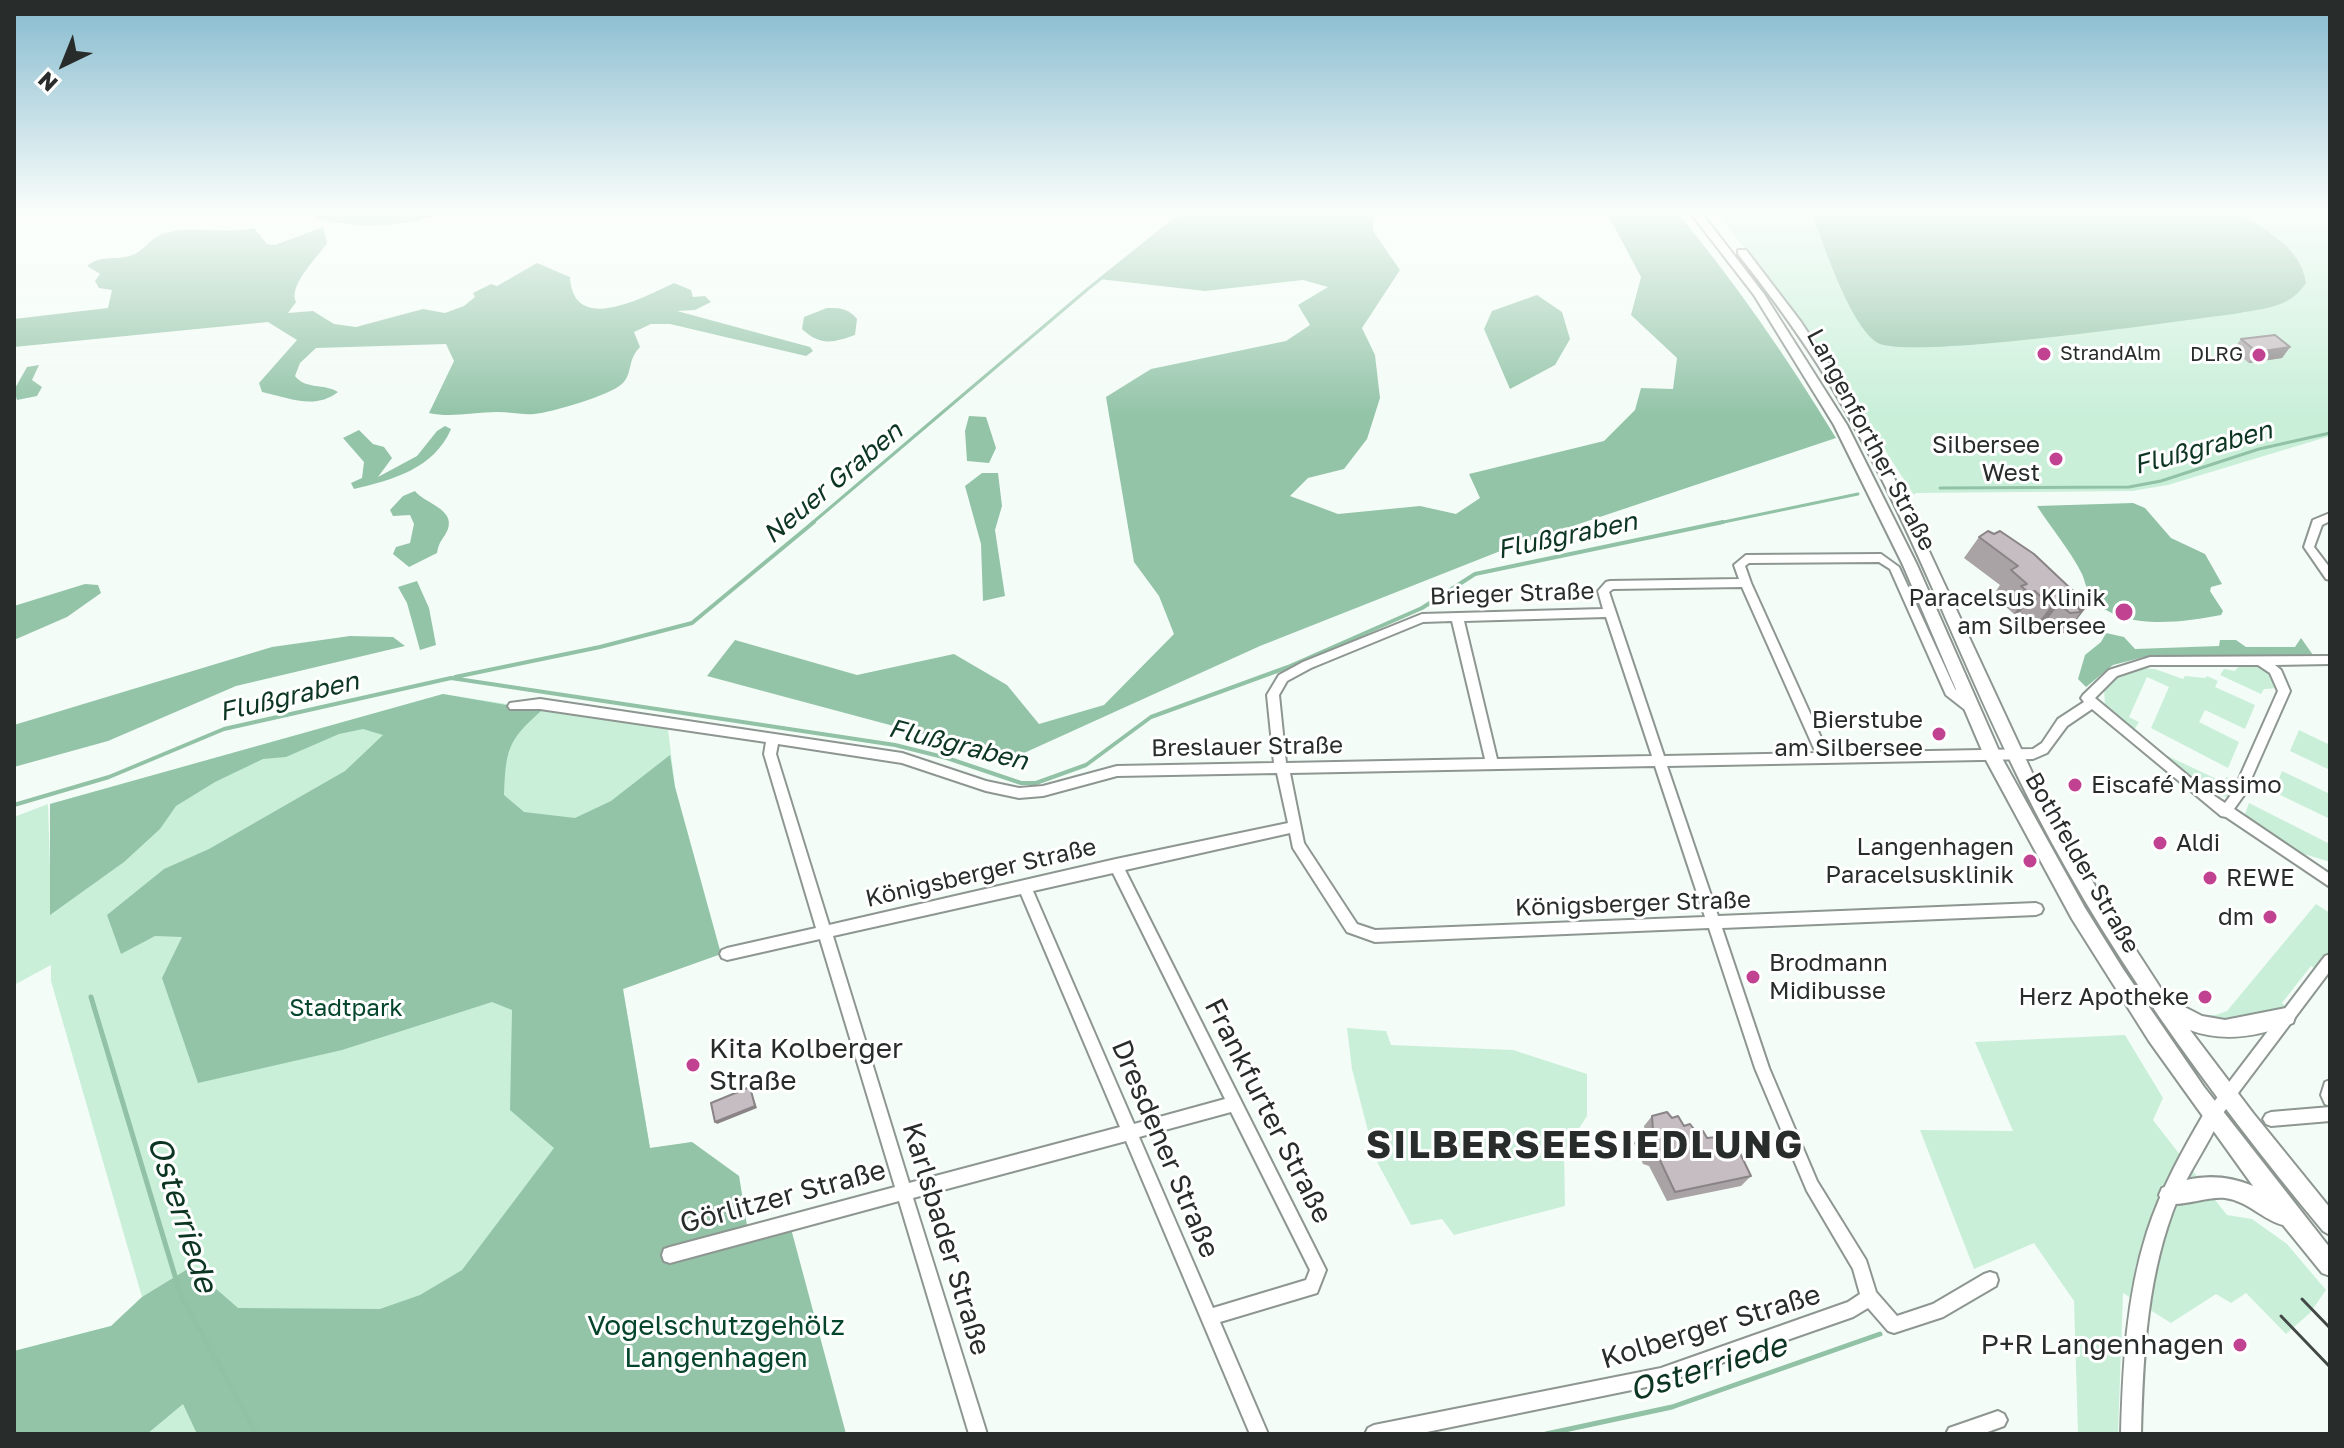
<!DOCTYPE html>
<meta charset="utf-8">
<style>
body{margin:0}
#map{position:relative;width:2344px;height:1448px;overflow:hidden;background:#f4fcf7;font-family:"Golos Text",sans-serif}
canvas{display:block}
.frame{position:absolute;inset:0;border:16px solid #282c2a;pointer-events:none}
.north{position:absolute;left:24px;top:24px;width:80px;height:80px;-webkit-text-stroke:6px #fff;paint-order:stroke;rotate:223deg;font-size:22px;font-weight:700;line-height:32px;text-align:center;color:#282c2a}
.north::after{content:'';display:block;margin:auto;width:28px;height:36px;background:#282c2a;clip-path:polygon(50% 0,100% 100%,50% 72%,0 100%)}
</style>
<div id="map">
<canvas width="2344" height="1448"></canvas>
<div class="frame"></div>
<div class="north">N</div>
</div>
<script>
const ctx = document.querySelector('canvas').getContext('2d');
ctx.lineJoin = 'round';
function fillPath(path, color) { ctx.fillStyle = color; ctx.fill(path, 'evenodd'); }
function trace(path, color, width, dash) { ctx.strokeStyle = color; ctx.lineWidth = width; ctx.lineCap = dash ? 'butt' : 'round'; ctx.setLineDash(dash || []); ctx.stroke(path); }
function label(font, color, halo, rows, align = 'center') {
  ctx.font = font + ' "Golos Text",sans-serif'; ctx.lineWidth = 6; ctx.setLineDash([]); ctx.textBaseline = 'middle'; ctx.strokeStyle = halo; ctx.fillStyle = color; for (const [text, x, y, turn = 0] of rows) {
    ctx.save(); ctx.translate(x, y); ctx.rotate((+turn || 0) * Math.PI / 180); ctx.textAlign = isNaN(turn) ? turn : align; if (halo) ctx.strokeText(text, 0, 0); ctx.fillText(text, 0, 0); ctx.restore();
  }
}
fillPath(new Path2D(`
 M1715,211H2330V436L2168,485L2132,491L1916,493L1914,495L1798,316Z
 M2253,663L2275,676L2279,688L2264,689L2261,694L2220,675L2224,669L2235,671L2240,664Z
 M2138,668L2155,669L2183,679L2185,676L2205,678L2207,676L2218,681L2215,687L2255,705L2245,729L2205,710L2199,722L2239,742L2228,768L2151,728L2169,687L2147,677L2129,717L2139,722L2134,730L2105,706L2104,688L2124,671Z
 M443,694L668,729L675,787L721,954L623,989L650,1148L692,1142L739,1176L747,1226L787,1214L846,1434H14V1351L111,1326L142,1297L51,981V965L14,985V817L48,804L50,867V804Z
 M2299,730L2330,745V770L2290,751Z
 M2159,752L2221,781L2227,777L2236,788L2230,797L2216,796Z
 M2282,771L2330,794V819L2274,792Z
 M2249,803L2330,844V862L2301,853L2250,820L2245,814Z
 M2316,904L2330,913V959L2321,972L2311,966L2282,1003L2292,1011L2204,1027L2203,1015H2216L2227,1011Z
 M1347,1028L1386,1031L1391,1045L1513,1050L1587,1074V1116L1564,1152L1565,1206L1454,1235L1442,1219L1411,1225L1375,1158L1352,1069Z
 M2125,1035L2163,1098L2153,1120L2227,1215L2252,1219L2287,1244L2326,1290L2310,1313L2286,1334L2246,1293L2231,1303L2216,1294L2171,1323L2123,1293L2118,1434H2078L2074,1301L2034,1243L1974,1269L1920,1130L2013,1131L1975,1042Z`), '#c9efd9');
fillPath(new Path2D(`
 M313,211H448C406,227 359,230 316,218Z
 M1205,211H1374L1373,231L1400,270L1362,328L1375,355L1380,398L1367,439L1344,469L1308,478L1290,496L1338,514L1420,506L1456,514L1480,498L1469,474L1604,441L1635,410L1641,388L1673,389L1677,358L1631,315L1641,277L1606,211H1676C1736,283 1788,359 1836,438L1513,546L1260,646L1013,758L707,676L735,640L857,675L954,654L1007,685L1039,724L1104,705L1174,634L1159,596L1134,562L1106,397L1151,369L1286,341L1310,325L1298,305L1328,287L1303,280L1205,291L1099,279L1171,221Z
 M323,227L327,243C316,259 288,286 296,302L288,313L313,311L334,324L356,327L423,309L445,313L464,306L475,297L473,293L491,284L497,286L537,263L570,277C573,336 644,297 674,283L691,290L693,297L705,296L711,302L695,310L677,311L810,347L813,351L806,356L670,324H651L634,332L640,347C627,360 633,374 622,384C608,396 553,412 534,414C522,415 509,412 497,412C474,412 451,418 429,413L454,361L446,344L316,348L300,363L295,376C306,390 324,383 338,392C315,410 289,398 262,392L259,383L297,340L268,322L14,347V319L108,308L112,290L99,288L95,281L100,274L87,266C101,255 114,260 129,256C145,252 149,238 165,233C193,225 225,235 254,228L267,244L275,245Z
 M1537,295L1562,312L1570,339L1555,365L1510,389L1484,329L1492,311Z
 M39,365L32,380L42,387L37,396L17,400L14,390L27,367Z
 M969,416L986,417L996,448L989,463L967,461L965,431Z
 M445,426L451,429C434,469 392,480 354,489L351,483L362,478L364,462L343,438L359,430L373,444L384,447L392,458L378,477L417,456L437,431Z
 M982,473H998L1002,506L995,530L1005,596L983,601L981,544L965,486Z
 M415,491C424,503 455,509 448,529C444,539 439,540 437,553L409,567L393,554L396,547L410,543L414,524L410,515L393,516L390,510L403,496Z
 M417,581L429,608L436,645L420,650L407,603L398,587Z
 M85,584L98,585L101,593L67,617L14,640V606Z
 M2106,633L2124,637L2135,649L2219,646L2220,640H2236L2246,647H2295L2301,638L2313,655L2144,657L2113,665L2086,687L2078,679L2085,655L2101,642Z
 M350,636L393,637L405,646L236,686L108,741L14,767V725L272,647Z
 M443,694L541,711C507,741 506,750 504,795L524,812L575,818L611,801L670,755L675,787L721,954L623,989L650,1148L692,1142L739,1176L747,1226L787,1214L846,1434H197L183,1404L147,1434H14V1351L111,1326L142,1297L191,1267L238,1308L380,1309L420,1295L462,1270L554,1148L510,1110L512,1010L492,1002L342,1050L198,1083L162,978L182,937L155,936L121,954L107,915L164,869L209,849L345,771L383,735L363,729L339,734L286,757L263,759L215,782L176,806L160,829L124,862L50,915V804Z`), '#93c4a8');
fillPath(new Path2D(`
 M1811,211H2236C2265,231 2301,246 2306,283C2289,309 2263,308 2234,314C2183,320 1903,362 1876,342C1848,321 1824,245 1811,211Z
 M827,308C840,308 848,308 857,319L855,335C833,343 820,346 802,329L804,317Z
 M2133,503L2145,508L2171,538L2205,554L2222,584L2211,587L2210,591L2223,611L2221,615C2183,622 2127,631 2095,602C2087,595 2086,583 2082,574C2070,550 2051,528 2037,506Z`), '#91c2a6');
trace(new Path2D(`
 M1940,488L2129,487L2161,481L2259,449L2330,433
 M811,524L1089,288L1185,211
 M1714,524L1858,494`), '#91c2a6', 3);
trace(new Path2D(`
 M455,677L600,647L692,623L814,522
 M14,805L109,777L224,729L451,678L895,745L947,758L1021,783H1036L1086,765L1151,717L1288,667L1422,608L1475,574L1723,522`), '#91c2a6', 4);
trace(new Path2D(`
 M91,997L181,1296L257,1434
 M1546,1434L1672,1407L1880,1334`), '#91c2a6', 5);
const minor = new Path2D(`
 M2330,513V521L2322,525L2314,547L2330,568V580L2326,579L2304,547L2313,520Z
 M1881,554L1899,567L1955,689L1979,710L1977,713H1969L1946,695L1890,569L1879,562L1749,563L1745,566L1751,583L1828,753L2033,749L2042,743L2058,719L2084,702L2081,698L2083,695L2109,670L2150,657L2330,656V664L2275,665L2281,670L2290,691L2244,795L2234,809L2330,874V887L2226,817L2221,816L2092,709L2067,726L2047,753L2033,759L1667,766L1718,916L2036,903L2041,905L2043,909L2041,913L2036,915L1722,928L1769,1068L1817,1181L1866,1260L1876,1292L1897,1316L1933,1304L1984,1274L1990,1272L1996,1274L1998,1280L1996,1286L1943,1317L1894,1333L1888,1331L1868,1308L1853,1317L1661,1384L1417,1434H1365L1368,1428L1374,1425L1661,1368L1848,1302L1860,1294L1853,1269L1807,1191L1755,1068L1709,928L1375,942L1347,932L1293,848L1290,833L1125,870L1326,1270L1317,1293L1220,1322L1268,1434H1250L1126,1141L913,1198L987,1434H969L899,1201L670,1263L664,1261L662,1255L664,1249L670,1247L895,1187L820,939L727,960L722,958L720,954L722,950L727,948L816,928L764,754L766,742L540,709H510L508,706L510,703L540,699L902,753L986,781L1019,788L1043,786L1117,766L1274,763L1267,695L1279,675L1303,662L1422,614L1603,609L1598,591L1606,582L1610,581L1739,579L1734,565L1746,555ZM1742,587L1816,753L1664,756L1609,592L1613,589ZM1606,617L1652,756L1497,759L1464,621ZM1452,621L1485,759L1286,763L1279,695L1287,681L1311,668L1423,622ZM2150,665H2258L2270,673L2278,691L2233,792L2225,803L2204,789L2095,698L2117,676ZM778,744L902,763L986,791L1019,798L1043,796L1117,776L1277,773L1288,823L1116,859L829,925L776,754ZM1655,766L1705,917L1375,930L1357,924L1304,843L1290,773ZM1113,873L1225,1099L1134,1124L1033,891ZM1021,894L1120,1127L909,1183L833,936ZM1231,1112L1310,1270L1306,1280L1213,1308L1139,1137Z
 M2330,954V971L2217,1121L2212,1123L2207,1121L2205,1116L2207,1111L2325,956Z
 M2330,1080V1106L2325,1104L2321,1095L2325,1082Z
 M2330,1107V1121L2271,1126L2266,1124L2263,1119L2266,1114L2271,1112Z
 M1998,1411L2004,1414L2007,1420L2004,1426L1982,1434H1946L1949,1428Z`);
const tertiary = new Path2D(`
 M2212,1108L2218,1110L2221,1116C2209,1144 2190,1169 2178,1198C2147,1273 2143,1354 2141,1434H2121C2123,1366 2126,1298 2147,1232C2161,1189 2183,1149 2206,1110Z`);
const secondary = new Path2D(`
 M1689,211H1700L1764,294L1847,425L1917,565L2003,760L2085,908L2123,969L2204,1087L2330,1248V1276L2322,1273L2283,1225C2263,1220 2248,1201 2225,1198C2206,1196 2177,1209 2162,1202L2159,1195L2162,1188C2192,1175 2223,1173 2253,1186L2149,1041L2072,919L1986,760L1903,565L1834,425L1754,295Z
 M1738,250H1746L1801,322L1852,400L1902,493L2035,779L2099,893L2167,998L2202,1016L2225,1020L2286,1008L2293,1011L2295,1017L2293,1023C2260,1036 2224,1043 2190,1030L2253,1113L2330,1208V1235L2323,1231C2207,1091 2100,944 2020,781C1957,654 1910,520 1838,398C1809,347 1774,300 1738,254Z`);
trace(minor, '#8e9691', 4);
trace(tertiary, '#8e9691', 4);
trace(secondary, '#8e9691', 4);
fillPath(minor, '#fff');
fillPath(tertiary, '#fff');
fillPath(secondary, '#fff');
trace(new Path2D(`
 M2302,1299L2330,1328
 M2281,1316L2330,1367`), '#444947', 3);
fillPath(new Path2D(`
 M2241,339L2290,347L2282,358L2249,363L2233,350Z
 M1979,537L2088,605L2065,633L2053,634L2043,625L2035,627L2020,612L2014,614L2006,607L2009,602L1996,591L2000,585L1964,558Z
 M1652,1116L1672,1118L1707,1138L1751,1176L1741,1186L1667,1201L1649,1166L1643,1164L1634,1143L1641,1132H1645L1644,1126Z`), '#a9a3a6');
fillPath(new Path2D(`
 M2290,347L2282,358L2249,363L2257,352Z
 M2035,591L2020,612L2014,614L2029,593Z
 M2059,604L2043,625L2035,627L2051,606Z
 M2088,605L2072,626H2070L2081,612L2077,607Z
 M750,1087L757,1108L717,1124L715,1122Z`), '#8a8487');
const building = new Path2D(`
 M2275,335L2290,347L2257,352L2241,339Z
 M1988,531L1994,534L2000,531L2034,554L2088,605L2077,607L2081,612L2070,613L2059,604L2051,606L2035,591L2029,593L2021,586L2027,584L2011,570L2018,566L1979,537Z
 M750,1087L755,1106L715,1122L711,1103Z
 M1667,1112L1672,1118L1678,1116L1684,1126L1690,1124L1697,1133L1703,1131L1707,1138L1717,1137L1724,1152L1738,1149L1751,1176L1675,1192L1658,1156L1651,1154L1641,1132L1653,1130L1652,1116Z`);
fillPath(building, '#c5bdc1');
trace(building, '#8a8487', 2);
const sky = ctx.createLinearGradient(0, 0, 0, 414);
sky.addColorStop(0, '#85bace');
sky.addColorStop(0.51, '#fafefb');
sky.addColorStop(1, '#fafefb00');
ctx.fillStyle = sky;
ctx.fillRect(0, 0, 2344, 414);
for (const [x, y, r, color] of [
 [2044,354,8,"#c04291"],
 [2259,355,8,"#c04291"],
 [2056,459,8,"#c04291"],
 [2124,612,10,"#c04291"],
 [1939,734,8,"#c04291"],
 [2075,785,8,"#c04291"],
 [2160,843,8,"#c04291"],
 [2030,861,8,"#c04291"],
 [2210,878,8,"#c04291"],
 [2270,917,8,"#c04291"],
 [1753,977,8,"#c04291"],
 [2205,997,8,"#c04291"],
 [693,1065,8,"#c04291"],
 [2240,1345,8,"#c04291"]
]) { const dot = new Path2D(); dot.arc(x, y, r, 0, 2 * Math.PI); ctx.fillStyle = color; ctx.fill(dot); trace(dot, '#fff', 3); }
label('20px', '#282c2a', '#fff', [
 ["StrandAlm",2060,354],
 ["DLRG",2243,355,"right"]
], 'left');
label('24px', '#282c2a', '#fff', [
 ["Langenforther Straße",1871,440,62],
 ["Brieger Straße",1512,594,-2],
 ["Breslauer Straße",1247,747,-1],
 ["Bothfelder Straße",2082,863,60],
 ["Königsberger Straße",981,873,-13],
 ["Königsberger Straße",1633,904,-2]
]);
label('24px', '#282c2a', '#fff', [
 ["Silbersee",2040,445],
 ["West",2040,473],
 ["Paracelsus Klinik",2106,598],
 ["am Silbersee",2106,626],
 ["Bierstube",1923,720],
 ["am Silbersee",1923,748],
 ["Eiscafé Massimo",2091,785,"left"],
 ["Aldi",2176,843,"left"],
 ["Langenhagen",2014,847],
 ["Paracelsusklinik",2014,875],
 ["REWE",2226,878,"left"],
 ["dm",2254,917],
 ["Brodmann",1769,963,"left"],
 ["Midibusse",1769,991,"left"],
 ["Herz Apotheke",2189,997]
], 'right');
label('24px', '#04452b', '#fff', [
 ["Stadtpark",346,1008]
]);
label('italic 26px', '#0c3522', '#fff', [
 ["Flußgraben",2203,448,-15],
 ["Neuer Graben",833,483,-40],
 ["Flußgraben",1567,536,-12],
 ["Flußgraben",289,697,-13],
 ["Flußgraben",958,745,14]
]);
label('28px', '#282c2a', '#fff', [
 ["Kita Kolberger",709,1049],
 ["Straße",709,1081],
 ["P+R Langenhagen",2224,1345,"right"]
], 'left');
label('28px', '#282c2a', '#fff', [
 ["Frankfurter Straße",1268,1111,63],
 ["Dresdener Straße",1165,1149,67],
 ["Görlitzer Straße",783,1197,-15],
 ["Karlsbader Straße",946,1239,73],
 ["Kolberger Straße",1711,1327,-17]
]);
label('28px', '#04452b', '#fff', [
 ["Vogelschutzgehölz",716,1326],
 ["Langenhagen",716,1358]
]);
label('italic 32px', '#0c3522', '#fff', [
 ["Osterriede",182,1214,72],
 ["Osterriede",1708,1368,-17]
]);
ctx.letterSpacing = '2px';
label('bold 38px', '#282c2a', '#fff', [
 ["SILBERSEESIEDLUNG",1585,1146]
]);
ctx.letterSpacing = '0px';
</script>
